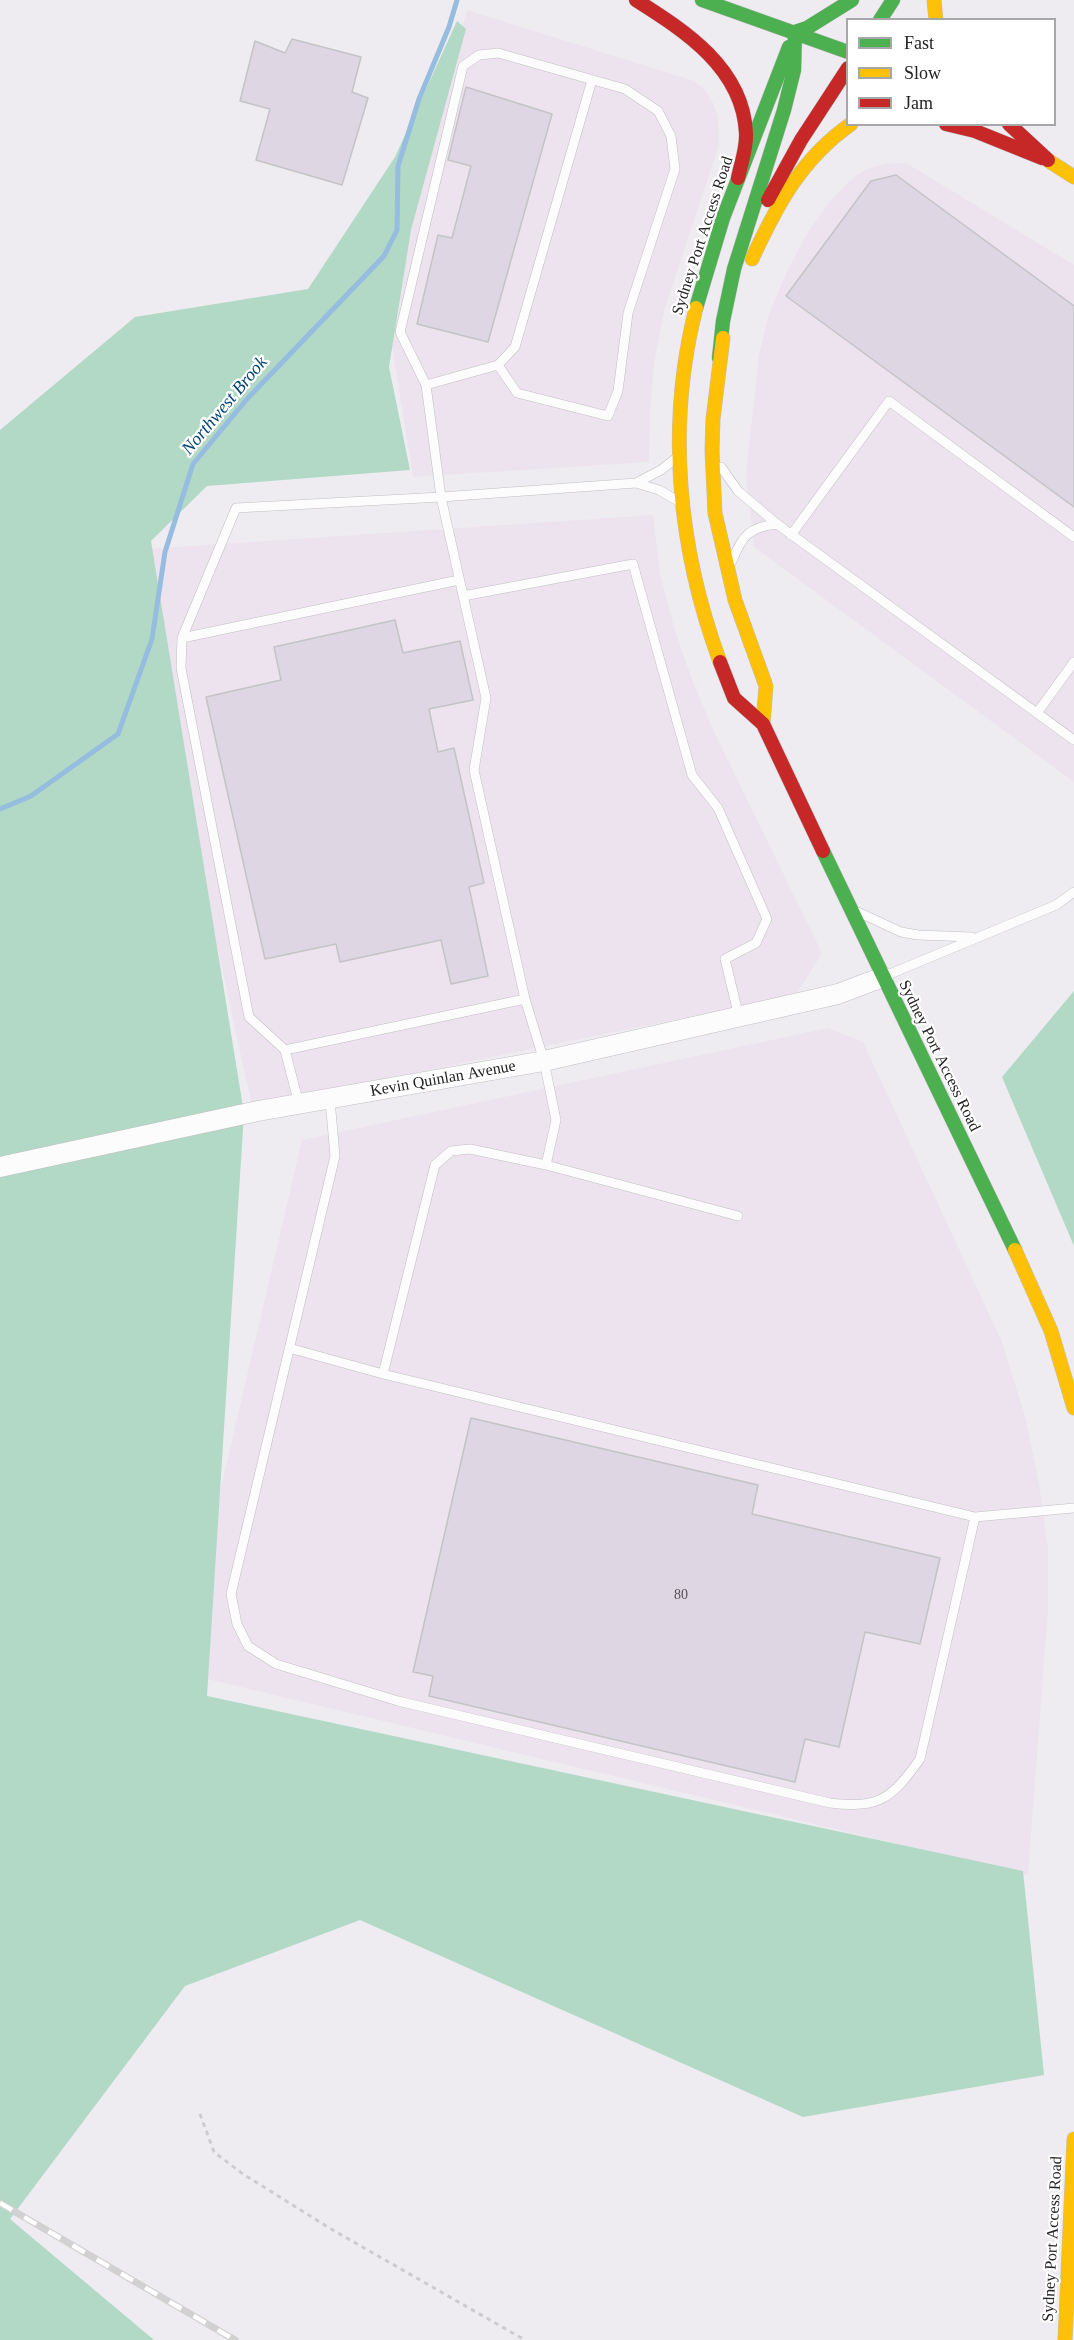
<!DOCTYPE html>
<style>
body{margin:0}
#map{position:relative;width:1074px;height:2340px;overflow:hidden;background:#eeecf0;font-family:"Times New Roman",serif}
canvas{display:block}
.legend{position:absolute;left:846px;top:18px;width:210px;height:108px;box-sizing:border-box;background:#fff;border:2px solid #a7a7a8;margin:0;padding:8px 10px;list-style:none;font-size:18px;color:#242225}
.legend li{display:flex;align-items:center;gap:12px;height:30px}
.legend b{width:30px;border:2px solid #a7a7a8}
</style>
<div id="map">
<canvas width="1074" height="2340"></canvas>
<ul class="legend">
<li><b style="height:8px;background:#4caf50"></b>Fast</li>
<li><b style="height:8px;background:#ffc107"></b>Slow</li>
<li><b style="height:8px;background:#c62828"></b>Jam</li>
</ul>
</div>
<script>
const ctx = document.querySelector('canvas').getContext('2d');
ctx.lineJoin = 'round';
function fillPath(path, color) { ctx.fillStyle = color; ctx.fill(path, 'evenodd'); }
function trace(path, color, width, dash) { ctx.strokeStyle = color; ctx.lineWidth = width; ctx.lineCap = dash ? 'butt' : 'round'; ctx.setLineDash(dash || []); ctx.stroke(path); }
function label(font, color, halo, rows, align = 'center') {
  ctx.font = font + ' "Times New Roman",serif'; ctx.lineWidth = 4.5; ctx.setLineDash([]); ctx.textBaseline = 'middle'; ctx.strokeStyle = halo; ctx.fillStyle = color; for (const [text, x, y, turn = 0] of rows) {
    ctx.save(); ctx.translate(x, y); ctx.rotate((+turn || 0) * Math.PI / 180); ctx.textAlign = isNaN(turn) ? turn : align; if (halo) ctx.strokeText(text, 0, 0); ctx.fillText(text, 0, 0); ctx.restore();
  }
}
fillPath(new Path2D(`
 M467,10L694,81L705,90L713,103L718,116L719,145L665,308L655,357L650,409L649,462L413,477L390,333L406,232Z
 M906,163L1074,265V782L754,547L746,474L759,355L769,314L787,271L808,232L832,199L848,182L865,170L884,164Z
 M653,515L660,574L675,631L694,685L717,738L822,953L796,995L252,1106L131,550Z
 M828,1028L863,1042L1002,1342L1025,1416L1039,1483L1048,1548V1609L1028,1875L178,1672L302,1140Z`), '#ede3ee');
fillPath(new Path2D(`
 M457,21L466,29L411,230L389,367L410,470L207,486L151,541L244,1113L207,1696L1023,1871L1044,2075L803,2117L360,1920L185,1986L10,2219L154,2340H0V430L135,317L308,289L395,157Z
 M1074,991V1246L1002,1077Z`), '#b1d9c6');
trace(new Path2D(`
 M0,809L31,796L118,734L152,639L165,552L193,464L247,399L384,256L397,230L398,166L419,99L449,27L457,0`), '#96bce0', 5);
const building = new Path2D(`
 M292,39L361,57L352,92L368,98L342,185L256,160L270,109L240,101L255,41L285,53Z
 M466,87L552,114L488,342L417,324L438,235L452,238L471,166L448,160Z
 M896,175L1074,306V507L786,296L871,181Z
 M395,620L403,653L460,641L473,700L429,709L438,752L454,748L484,883L469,887L488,976L451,984L441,940L340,962L336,944L265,959L206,697L281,680L274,647Z
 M471,1418L758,1485L752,1514L940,1558L920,1644L865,1632L839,1747L805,1739L795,1782L429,1696L433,1676L413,1672Z`);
fillPath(building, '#ded7e3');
trace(building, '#c4c3c6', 1.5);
const lane = new Path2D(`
 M498,365L515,347L592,80
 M426,385L498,365L517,393L608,416L618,391L628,313L675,169L671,136L658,111L625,89L498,53L479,55L463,66L400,332L426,385L441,497L486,698L474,770L525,999L544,1061L556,1120L546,1165L738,1216
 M721,467L738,491L777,524L1074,740
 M636,483L659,490L678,501
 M791,535L889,401L1074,537
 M732,561C742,536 749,527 777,524
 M463,596L633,564L692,775L718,808L767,919L756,943L725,959L739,1017
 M182,638L459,580
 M1037,713L1074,662
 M858,912L901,932L918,935L972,937
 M885,976L1056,905L1074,892
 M285,1050L525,999
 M330,1100L335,1156L231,1594L237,1624L248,1646L276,1664L398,1701L830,1803C880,1809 892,1798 920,1759L975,1517
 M299,1104L285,1050L249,1017L181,668L182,638L236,508L441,497L636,483L661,470L675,459
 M289,1348L383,1374L975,1517L1074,1508
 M383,1374L435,1165L451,1151L470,1149L546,1165`);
const street = new Path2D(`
 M0,1167L258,1111L544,1061L838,994L883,977`);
const fast = new Path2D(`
 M702,0L848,52
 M880,20L893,0
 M795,32L807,28L852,0
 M696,308L723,218L789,47
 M719,358L723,321L734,269L784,110L794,70L795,32
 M823,851L1015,1250`);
const slow = new Path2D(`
 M934,0L936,20
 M1027,147L1074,177
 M752,259C777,205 801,159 851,124
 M696,308C666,426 678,548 720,662
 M723,338L713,419L712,451L715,513L735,600L766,686L763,724
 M1015,1250L1051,1331L1074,1408
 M1065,2340L1074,2139`);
const jam = new Path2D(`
 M636,0C685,31 743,68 746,133C747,148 741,163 738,178
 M946,124L975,131L1042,158
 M1009,124L1048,160
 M768,200L801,140L848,68
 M720,662L734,698L763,724L823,851`);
trace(lane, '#c0bec1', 10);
trace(street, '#c0bec1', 21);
trace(fast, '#c0bec1', 15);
trace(slow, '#c0bec1', 15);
trace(jam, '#c0bec1', 15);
trace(new Path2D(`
 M200,2114L214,2152L243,2174L331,2229L525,2340`), '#cdcccd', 3, [4.5, 4.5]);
trace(lane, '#fcfcfd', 9);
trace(street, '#fcfcfd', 20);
trace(fast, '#4caf50', 14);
trace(slow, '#ffc107', 14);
trace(jam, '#c62828', 14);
const rail = new Path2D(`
 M0,2203L235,2340`);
trace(rail, '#d1d1d1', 7);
trace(rail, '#fff', 4.5, [14]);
label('14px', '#545156', null, [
 ["80",681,1595]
]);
label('16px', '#242225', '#fff', [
 ["Sydney Port Access Road",703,236,-72],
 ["Sydney Port Access Road",939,1056,64],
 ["Kevin Quinlan Avenue",443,1079,-10],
 ["Sydney Port Access Road",1053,2239,-87]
]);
label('italic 18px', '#014372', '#fff', [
 ["Northwest Brook",225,406,-50]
]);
</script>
